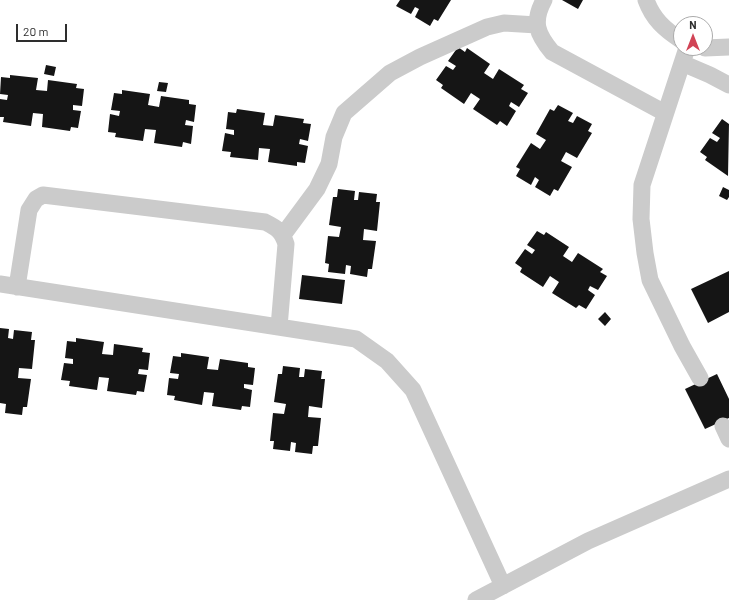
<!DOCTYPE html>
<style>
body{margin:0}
#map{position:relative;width:729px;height:600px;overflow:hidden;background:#fff;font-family:Barlow,sans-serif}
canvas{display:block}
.north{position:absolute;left:673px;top:16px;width:40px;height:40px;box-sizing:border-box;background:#fff;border:1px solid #ababab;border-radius:50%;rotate:0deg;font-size:11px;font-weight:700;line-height:16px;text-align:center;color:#2e2e2e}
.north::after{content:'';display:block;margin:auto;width:14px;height:18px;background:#d14456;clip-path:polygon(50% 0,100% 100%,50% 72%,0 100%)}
.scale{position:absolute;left:16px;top:24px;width:51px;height:18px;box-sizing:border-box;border:2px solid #2e2e2e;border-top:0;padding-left:5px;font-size:12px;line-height:14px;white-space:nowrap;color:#2e2e2e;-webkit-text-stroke:3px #fff;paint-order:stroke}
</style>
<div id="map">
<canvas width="729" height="600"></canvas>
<div class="north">N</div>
<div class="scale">20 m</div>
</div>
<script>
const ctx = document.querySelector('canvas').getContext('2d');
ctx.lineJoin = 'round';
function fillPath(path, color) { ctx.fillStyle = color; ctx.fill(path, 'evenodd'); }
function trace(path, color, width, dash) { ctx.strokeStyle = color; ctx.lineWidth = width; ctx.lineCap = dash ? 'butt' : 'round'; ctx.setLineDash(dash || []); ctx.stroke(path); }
fillPath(new Path2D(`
 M400,0H451L438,21L434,19L430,26L415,17L419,9L415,7L411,14L396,6Z
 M562,0H583L578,9Z
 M458,47L465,52L467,48L490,64L484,73L493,79L499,69L524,85L521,89L528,93L519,107L511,102L509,106L516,111L507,126L500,121L497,125L473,109L480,99L471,93L464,104L441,88L443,85L436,80L446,66L453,70L456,66L448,61Z
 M46,65L56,67L54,76L44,74Z
 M10,75L38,78L36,90L47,91L48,80L77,84L76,88L84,89L82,106L73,105V110L81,111L78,128L71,127L70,131L42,127L43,114L33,113L31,126L3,122L4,117H0V99L7,100L8,95L0,94L1,77L10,78Z
 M159,82L168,83L166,92L157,91Z
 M122,90L150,94L148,105L159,107L161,96L189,100V104L196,105L194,122L186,120L185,125L193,126L191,144L183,142L182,147L154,143L156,130L145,129L143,141L115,137L116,133L108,132L110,114L119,116L120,111L111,110L114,93L122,94Z
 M558,105L573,113L568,121L573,123L577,116L592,124L588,131L592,133L577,158L566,152L561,161L572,167L558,191L554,189L550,196L535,187L539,180L535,177L531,185L516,176L520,169L516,167L531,143L540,149L546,140L536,134L550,109L554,111Z
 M237,109L265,113L263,125L273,126L275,115L304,119L303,123L311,124L308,141L300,139L299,144L308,146L305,163L297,162V166L268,162L270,149L259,148L258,160L230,157L231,152L222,151L225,133L234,135V130L226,129L228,112L236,113Z
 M722,119L729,124L728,176L705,160L707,157L700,152L710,138L717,142L720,138L712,133Z
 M723,187L729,190V197L727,200L719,196Z
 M338,189L355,191L354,200H358L359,192L377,194L376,202H380L377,231L364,229L363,240L376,241L372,269H368L367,277L350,274L351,266L346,265L345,274L328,272L329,264L325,263L328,236L339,237L341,227L329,225L333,197H337Z
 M537,231L544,235L546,232L569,247L563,256L572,262L578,253L603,269L600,272L607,276L598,290L590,286L588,290L595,295L586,309L579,305L576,308L552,293L559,282L550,276L543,287L520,272L522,268L515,263L525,249L532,254L535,250L527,245Z
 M729,271V312L708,323L691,289Z
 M302,275L345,280L342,304L299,299Z
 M605,312L611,319L605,326L598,319Z
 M0,328L9,329L8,338L13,339L14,330L32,332L31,340H35L32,369L19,368L18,378L31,379L27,407H23L22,415L5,413L6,404L0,403Z
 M76,338L104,342L102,354L113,355L114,344L143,348L142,352L150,353L148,370L139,369L138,374L147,375L144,392L137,391L136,395L107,391L109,378L99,377L97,390L69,386L70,381L61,380L64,363L73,364V359L65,358L67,341L76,342Z
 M181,353L209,357L207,369L218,370L220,359L248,363V367L255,368L253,385L244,384V388L252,390L250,407L242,406L241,410L212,406L214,393L204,392L202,405L174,400L175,396L167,395L169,378L178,379L179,374L170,373L173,356L181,357Z
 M283,366L300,368L299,377H304L305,369L322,371L321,379H325L322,408L309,406L308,417L321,418L318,446H313L312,454L295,452L296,443L291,442L290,451L273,449L274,441H270L273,413L284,414L286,404L274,402L278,374H282Z
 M717,374L729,399V418L705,429L685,389Z`), '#151515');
trace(new Path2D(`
 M544,0C532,22 537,34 552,52L665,113
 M646,0C653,19 664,29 681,40
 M687,48L642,185L641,219L645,253L650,280L682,346L700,378
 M705,48L729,47
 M682,63L710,75L729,85
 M283,235L317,189L329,164L334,137L344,113L390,73L420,57L487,27L504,23L537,25
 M0,284L356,339L387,361L413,390L503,586
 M17,287L29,210L36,199L43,195L265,222C277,228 282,231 286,244L279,327
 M723,426L729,439
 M476,600L588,541L729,479`), '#cbcbcb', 17);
</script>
